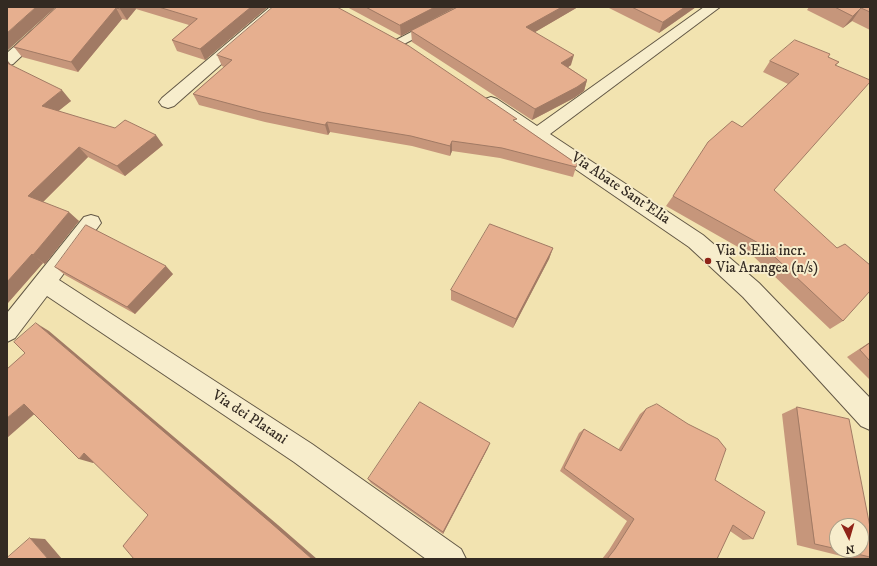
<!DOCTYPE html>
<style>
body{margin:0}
#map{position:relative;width:877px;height:566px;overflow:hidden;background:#f2e3b0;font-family:"IM FELL DW Pica",serif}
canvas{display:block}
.frame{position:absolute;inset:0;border:8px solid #332a22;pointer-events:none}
.north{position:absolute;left:829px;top:518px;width:40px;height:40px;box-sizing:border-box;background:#f7edcc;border:1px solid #a99f88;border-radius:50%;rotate:175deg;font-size:11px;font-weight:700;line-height:16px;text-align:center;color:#332a22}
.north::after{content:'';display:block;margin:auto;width:14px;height:18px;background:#8f2418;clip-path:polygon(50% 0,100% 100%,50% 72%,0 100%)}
</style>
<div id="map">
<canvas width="877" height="566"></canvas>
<div class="frame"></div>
<div class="north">N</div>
</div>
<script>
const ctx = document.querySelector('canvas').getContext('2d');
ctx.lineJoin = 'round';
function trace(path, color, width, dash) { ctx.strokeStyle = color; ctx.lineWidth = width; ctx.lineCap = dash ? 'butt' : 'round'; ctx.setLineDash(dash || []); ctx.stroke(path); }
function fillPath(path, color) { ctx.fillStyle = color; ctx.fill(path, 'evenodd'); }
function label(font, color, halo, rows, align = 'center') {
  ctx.font = font + ' "IM FELL DW Pica",serif'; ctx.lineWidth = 4; ctx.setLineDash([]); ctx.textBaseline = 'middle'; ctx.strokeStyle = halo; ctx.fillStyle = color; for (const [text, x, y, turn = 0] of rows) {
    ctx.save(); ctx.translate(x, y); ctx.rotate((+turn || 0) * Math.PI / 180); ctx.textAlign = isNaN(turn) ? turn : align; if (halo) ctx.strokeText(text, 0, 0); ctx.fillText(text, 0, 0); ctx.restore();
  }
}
const service = new Path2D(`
 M459,7H472L471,9L404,44L400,45L394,42L396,40Z`);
const minor = new Path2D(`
 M58,7H74L13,64L7,66V53Z
 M270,7H286L174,106L168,108L162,106L159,102L162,98Z
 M704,7H720L550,134L703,235L759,283L870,398V430L861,426L743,297L689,247L485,107L482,103L485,99L491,97L497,99L537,126Z
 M91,215L98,217L101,223L59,280L312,444L461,549L466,559H426L294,462L47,296L15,338L7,342V313L84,217Z`);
trace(service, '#635846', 2);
trace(minor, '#635846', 2);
fillPath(service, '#f7edcc');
fillPath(minor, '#f7edcc');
fillPath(new Path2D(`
 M57,7H268L205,60L177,51L172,40L189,25L136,9L127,20L122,19L78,72L22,57L14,47Z
 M347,7H456L401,36Z
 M458,7H578L535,32L571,65L568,67L587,80L584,91L574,98L532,120L412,42L411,31Z
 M607,7H696L659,33Z
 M809,7H870V30L852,21L843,28L807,10Z
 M217,55L516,122L577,164L573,177L500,158L452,151L450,156L412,146L330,132L328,135L265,122L199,105L193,94L224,67L222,66Z
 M828,57L839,62L836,65L774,190L843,321L830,329L752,255L666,206L673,196L742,127L788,84L763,72L770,61Z
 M7,60L12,66L71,101L58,111L163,145L125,176L88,157L43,202L79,221L45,264L43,263L7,304Z
 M553,248L549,259L513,328L451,300V290Z
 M55,267L173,274L135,314L65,275Z
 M870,342V380L847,357Z
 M797,407L870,527V559H853L797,545L782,414ZM837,526L861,550H837Z
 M646,409L715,480L753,539L743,540L730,531L717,559H602L609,550L627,521L560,471L579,433L584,429L618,450L640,414Z
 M488,448L443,534L371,483L368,479Z`), '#c6967b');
fillPath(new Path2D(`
 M36,7H56L7,51V33Z
 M122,7H135L136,9L127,20L120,9Z
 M251,7H268L205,60L200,49Z
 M435,7H456L401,36L400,25Z
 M562,7H578L525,38L526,27Z
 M685,7H696L659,33L663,22Z
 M116,8L122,19L78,72L71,62Z
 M861,8L852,21L843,28L853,16Z
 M574,55L571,65L559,74L561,63Z
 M7,60L12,66L7,68Z
 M587,80L584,91L574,98L532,120L535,109Z
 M62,90L71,101L51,117L42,106Z
 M327,122L330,132L328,135L325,125Z
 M156,135L163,145L125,176L117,166Z
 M452,141V151L450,156V146Z
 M79,147L88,157L39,206L28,196Z
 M69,212L79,221L45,264L33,255Z
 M553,248L549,259L513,328L516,319Z
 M32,254L43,263L7,304V282Z
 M166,266L173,274L135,314L127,307Z
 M36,323L49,331L278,525L317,559H312Z
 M24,404L39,410L7,438V418Z
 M490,443L488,448L443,534V532Z
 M84,453L98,458L93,463L79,459Z
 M30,538L45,539L62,559H48Z`), '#a17a64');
const building = new Path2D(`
 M7,7H36L7,33Z
 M57,7H122L120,9L116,8L71,62L14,47Z
 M159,7H251L200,49L172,40L197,19Z
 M273,7H337L409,46L517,119L513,120L577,164L576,167L502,148L452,141L450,146L411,136L327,122L325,125L261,112L193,94L232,60L217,55Z
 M366,7H435L400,25Z
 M458,7H562L526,27L574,55L561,63L587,80L577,87L535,109L411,31Z
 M632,7H685L663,22Z
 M835,7H870V12L861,8L853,16Z
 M795,40L830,54L828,57L839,62L835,65L870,80V82L774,190L837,248L845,244L870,265V291L843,321L762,245L673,196L708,142L732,121L742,127L799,74L770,61Z
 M7,63L62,90L42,106L115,128L125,120L156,135L117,166L79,147L28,196L69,212L33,255L32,254L7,282Z
 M490,224L553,248L516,319L451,290Z
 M86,225L166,266L127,307L55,267Z
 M36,323L271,523L312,559H134L123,546L148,515L84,453L79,459L24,404L7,418V369L25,353L14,342Z
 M870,343V361L860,350Z
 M420,402L490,443L443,532L368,479Z
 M657,404L688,424L718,439L726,449L715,480L765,512L753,539L733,525L717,559H607L615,549L634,519L564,468L584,429L621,451L646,409Z
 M797,407L849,419L870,527V557L840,550H861V526H837V549L815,544Z
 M30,538L48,559H7V558Z`);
fillPath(building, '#e6af8f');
trace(building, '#a17a64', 1);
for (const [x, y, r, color] of [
 [708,261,4,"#8f2418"]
]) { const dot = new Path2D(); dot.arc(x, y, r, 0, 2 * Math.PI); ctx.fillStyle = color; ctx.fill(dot); trace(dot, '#f7edcc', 1.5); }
label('15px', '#332a22', '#f7edcc', [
 ["Via Abate Sant'Elia",620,189,34],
 ["Via dei Platani",249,418,33]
]);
label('15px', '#332a22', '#f7edcc', [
 ["Via S.Elia incr.",716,252],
 ["Via Arangea (n/s)",716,269]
], 'left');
</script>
